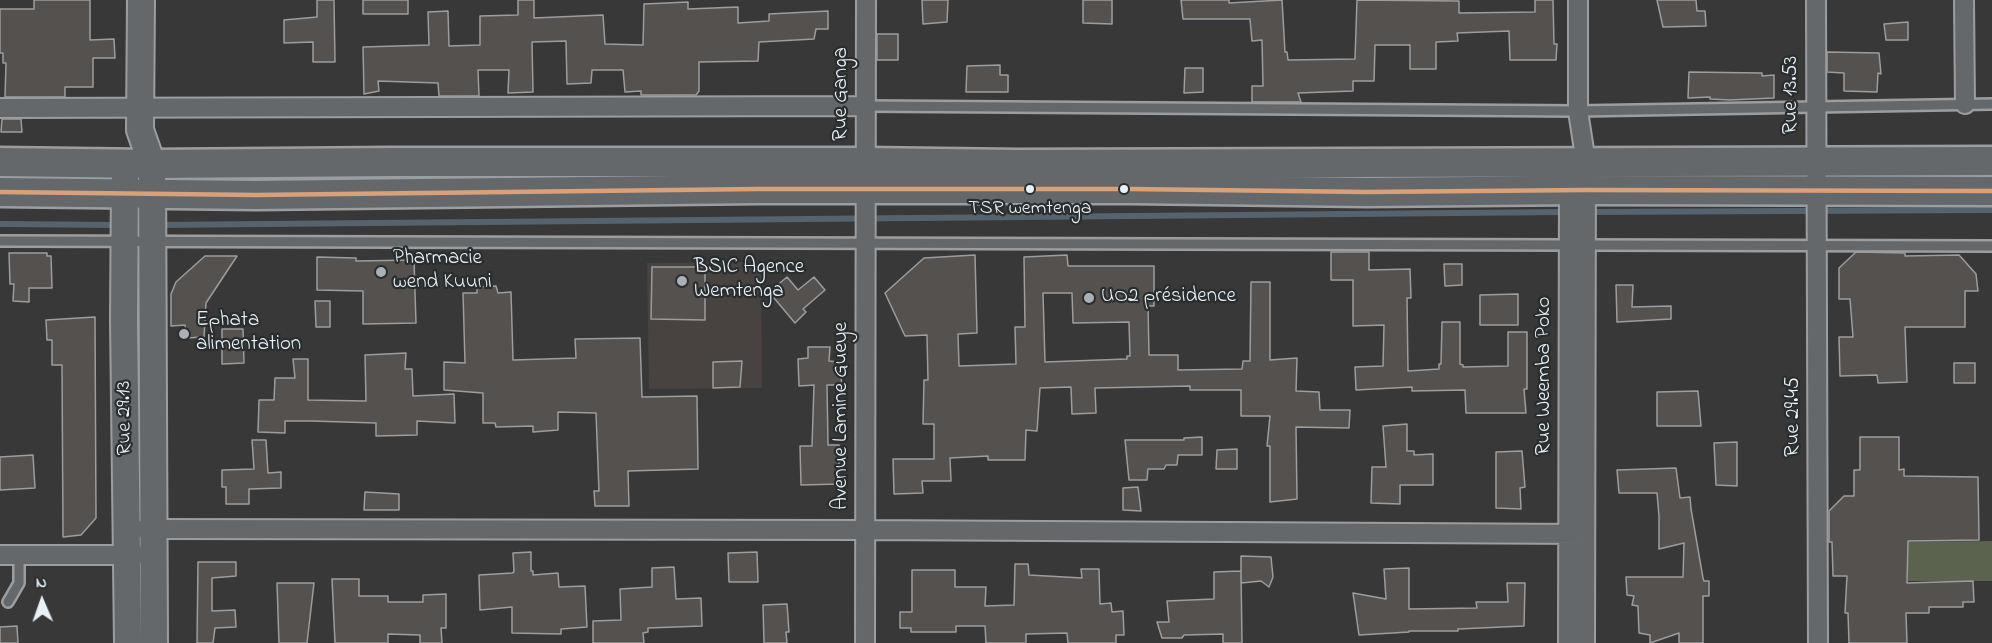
<!DOCTYPE html>
<meta charset="utf-8">
<style>
body{margin:0}
#map{position:relative;width:1992px;height:643px;overflow:hidden;background:#383838;font-family:"Indie Flower",sans-serif}
canvas{display:block}
.north{position:absolute;left:12px;top:571px;width:60px;height:60px;-webkit-text-stroke:4px #2a2d2e;paint-order:stroke;rotate:358deg;font-size:16px;font-weight:700;line-height:24px;text-align:center;color:#e8f1f8}
.north::after{content:'';display:block;margin:auto;width:21px;height:27px;background:#e8f1f8;clip-path:polygon(50% 0,100% 100%,50% 72%,0 100%)}
</style>
<div id="map">
<canvas width="1992" height="643"></canvas>
<div class="north">N</div>
</div>
<script>
const ctx = document.querySelector('canvas').getContext('2d');
ctx.lineJoin = 'round';
function fillPath(path, color) { ctx.fillStyle = color; ctx.fill(path, 'evenodd'); }
function trace(path, color, width, dash) { ctx.strokeStyle = color; ctx.lineWidth = width; ctx.lineCap = dash ? 'butt' : 'round'; ctx.setLineDash(dash || []); ctx.stroke(path); }
function label(font, color, halo, rows, align = 'center') {
  ctx.font = font + ' "Indie Flower",sans-serif'; ctx.lineWidth = 4.5; ctx.setLineDash([]); ctx.textBaseline = 'middle'; ctx.strokeStyle = halo; ctx.fillStyle = color; for (const [text, x, y, turn = 0] of rows) {
    ctx.save(); ctx.translate(x, y); ctx.rotate((+turn || 0) * Math.PI / 180); ctx.textAlign = isNaN(turn) ? turn : align; if (halo) ctx.strokeText(text, 0, 0); ctx.fillText(text, 0, 0); ctx.restore();
  }
}
fillPath(new Path2D(`
 M761,262L762,388L649,389L647,263Z`), '#484340');
fillPath(new Path2D(`
 M1992,541V581H1908L1907,542Z`), '#5b634e');
trace(new Path2D(`
 M1588,212L1992,210
 M0,224L119,225
 M157,225L1565,212`), '#55636f', 6);
const building = new Path2D(`
 M34,0H90V40L114,39L115,58H93V87H65V97H5L6,63H3V53H0V9H34Z
 M317,0H334L335,62H313V42L284,43V20L317,17Z
 M363,0H408V14H363Z
 M518,0H534V18L603,15L605,44L643,45L644,4L688,2V9L738,7V23L769,21V14L828,11V29H816L814,39L759,42L758,61L699,62V91L696,95H641V91L625,92L623,70H592L591,83L567,84L566,41L532,42L533,92L508,93L509,70H478L479,96H439L438,83L378,81L379,91L364,94L363,47L429,45L428,12L448,11L449,46L480,45V16L518,15Z
 M922,0H948L947,22L923,24Z
 M1083,0H1112V24L1083,23Z
 M1181,0H1229V3L1282,0L1285,52H1287L1288,60L1355,59L1357,0L1459,1V13L1535,12V0H1553L1554,44H1557L1556,60H1510L1509,31L1457,33L1458,41L1436,42V69H1410V45H1375L1374,81H1353V91L1298,93L1301,102H1252V86H1263L1262,40L1252,41L1250,19H1183Z
 M1657,0H1696L1697,11H1705L1706,26L1663,27Z
 M1908,22V40H1886L1884,24Z
 M877,34H898V60H877Z
 M1827,52L1879,53L1881,74L1878,73L1877,92L1844,91V73L1827,72Z
 M1000,65V75H1008V92H966L967,66Z
 M1185,68H1203V92L1184,93Z
 M1689,72L1762,73V76L1774,75V98L1730,100L1710,99V97L1688,98Z
 M2,119H21L22,132H1Z
 M1331,252H1369V270L1410,269L1411,298H1407L1408,371L1439,369V364H1441L1442,322H1460V364L1463,365V367L1508,366V332H1527V389H1524L1526,413H1466L1465,390L1412,391V387L1356,390L1355,367L1383,366L1384,325L1353,326V280H1331Z
 M1856,252L1905,253V256L1959,255L1976,274L1978,291H1965V327H1905L1907,382L1878,383L1877,375L1840,376L1839,337H1853L1850,299H1839V268Z
 M9,253H47V256H51L52,288H29V302L13,301L14,284H10Z
 M975,255L977,333L958,334L959,366L1016,364L1015,327H1025L1024,257L1067,255L1068,266H1154V306H1148L1149,355H1178V370L1242,369L1243,361H1250L1251,282H1270V360L1297,358L1296,391L1319,392L1320,410H1350L1349,428L1296,427L1297,499L1270,502V446H1267L1270,416H1241V390H1190V386L1095,388L1096,413L1072,414L1071,387L1040,388L1037,431L1026,430L1025,460H988V456L950,458L951,481H922L923,493L894,494L893,459H934V424H923L924,380H928L927,335L905,336L885,293L924,258ZM1043,293H1072L1073,323L1129,322L1130,356H1127V359L1045,362Z
 M205,256H237L206,303L204,337L186,338L185,325L171,326V294L176,282Z
 M317,257L356,258V261L414,260L416,323L363,324V291L317,290Z
 M1444,264H1462V285L1445,286Z
 M652,267H705V320L651,319Z
 M787,277L798,290L814,277L825,290L803,309L806,312L795,323L769,292Z
 M1616,285H1633L1632,307L1671,306V319L1617,322Z
 M496,286L498,293L511,292L513,360L576,358L575,339L640,338L642,397L697,396L698,469L628,471L629,506H595L594,491H599L596,413L558,412V430L533,432V426L496,427L495,423H483V393L444,390V362L465,363L463,293H477V287Z
 M1518,294V325H1480V295Z
 M315,301H330V327H316Z
 M95,317L96,518L81,535L63,537L62,365H52V340H47L46,320Z
 M222,329H243L244,363L222,364Z
 M808,347H830L829,361L839,362L842,385H827L828,445H839V484L801,485L800,446H812L814,385L799,386L798,359L808,358Z
 M406,353L405,369H412L413,396L454,394L455,423L417,421V435L376,436V423L312,421H285V433L258,432L259,400H274L275,378H295L293,359H308V400L366,401L365,355Z
 M742,361L740,387L713,388V362Z
 M1954,363H1975V383H1954Z
 M1698,391L1701,426H1657V392Z
 M1407,424V451H1414V455L1433,454V485H1400V504L1371,503L1372,467H1386L1383,426Z
 M1202,437V455H1178L1177,465H1166L1164,469H1148L1147,480H1129L1125,440H1184V438Z
 M1860,437H1899V470L1904,469V476L1978,477L1979,540L1908,541L1907,583L1973,581L1974,602H1963V607H1929V613H1906L1907,643H1849L1848,613H1845L1847,576H1833L1832,542H1829V511L1844,496H1854V470H1860Z
 M252,440H266L268,473L281,472V488L249,489V504H226V487H222V470L254,469Z
 M1737,442V486L1716,485L1714,443Z
 M1237,449V469H1216L1217,450Z
 M1522,451L1525,487L1520,488L1521,509L1496,508V452Z
 M33,455L35,488L0,490V457Z
 M1676,468L1680,498L1690,497L1691,509L1703,578L1704,581H1709V596H1703V643H1679V633L1650,643V635L1639,633L1638,606L1632,605L1634,596L1627,595L1626,577H1683L1684,543L1659,549V516L1657,493H1619L1617,470Z
 M1138,487L1141,511L1123,510V488Z
 M365,492L399,494V510H364Z
 M531,552V571H533V575L558,573L559,587L585,586L587,627L561,629V634L512,633V607L480,610L479,575L512,573L514,572L513,553Z
 M757,552L758,582H729L728,553Z
 M1241,556L1271,557L1273,577L1269,587L1261,581L1241,583Z
 M198,562H236V576L212,578V611L235,610L236,627L215,628L213,643H197Z
 M1015,564H1028L1029,575L1082,578L1081,569H1099L1100,604L1111,603L1112,612L1123,611L1124,635H1116V643H1068L1067,633L1026,634V643H986L985,626H956V632H911V628H900V612H912V570H955V587H986L985,606L1014,605Z
 M674,567L676,599L701,598L702,626L648,628V632L643,633L644,643H593V621L621,620L620,589L652,587V568Z
 M1409,568V609L1477,608L1476,602H1508L1507,583H1525L1524,626L1458,629V631H1409V632L1359,635L1353,593L1386,599L1384,569Z
 M1241,571L1242,643H1223V634L1184,635L1182,638H1162L1157,622H1169L1167,601L1214,599V572Z
 M332,579H359V596H388V602H423V595L446,594V628H441L442,643H420V635L388,634V643H335Z
 M277,583H314L307,643H279Z
 M787,604L789,632H786L787,643H764L763,605Z
 M17,626L18,643H0V627Z`);
fillPath(building, '#54514f');
trace(building, '#9c9d9f', 1.5);
const lane = new Path2D(`
 M866,106L1578,111L1992,104
 M0,241L1570,245
 M1583,245L1992,246
 M8,602L19,583V555`);
const street = new Path2D(`
 M1578,0V111L1586,163L1585,643
 M1816,0L1818,643
 M1964,0L1965,104
 M0,108L866,106
 M144,529L865,530L1585,534
 M0,555H137
 M865,643L866,0
 M1568,643L1569,181`);
const secondary = new Path2D(`
 M141,0L140,130L152,164L154,643
 M125,175L124,320L128,643`);
const primary = new Path2D(`
 M0,162L152,164L392,162H866L1017,164L1992,161
 M0,192L256,195L758,189H1130L1366,192L1586,190L1992,191`);
trace(lane, '#9c9d9f', 14);
trace(street, '#9c9d9f', 22);
trace(secondary, '#9c9d9f', 30);
trace(primary, '#9c9d9f', 33);
trace(lane, '#65686b', 9);
trace(street, '#65686b', 18);
trace(secondary, '#65686b', 26);
trace(primary, '#65686b', 28);
trace(new Path2D(`
 M0,192L256,195L758,189H1130L1366,192L1586,190L1992,191`), '#d9a179', 4.5);
for (const [x, y, r, color] of [
 [1030,189,5,"#e8f1f8"],
 [1124,189,5,"#e8f1f8"],
 [381,272,6,"#aab0b5"],
 [682,281,6,"#aab0b5"],
 [1089,298,6,"#aab0b5"],
 [184,334,6,"#aab0b5"]
]) { const dot = new Path2D(); dot.arc(x, y, r, 0, 2 * Math.PI); ctx.fillStyle = color; ctx.fill(dot); trace(dot, '#2a2d2e', 2); }
label('20px', '#e8f1f8', '#2a2d2e', [
 ["TSR wemtenga",1030,210]
]);
label('21px', '#e8f1f8', '#2a2d2e', [
 ["Rue Ganga",843,94,-90],
 ["Rue 13.53",1793,95,-90],
 ["Rue Weemba Poko",1546,376,-90],
 ["Avenue Lamine Gueye",843,416,-90],
 ["Rue 29.45",1795,417,-90],
 ["Rue 29.13",126,418,-91]
]);
label('21px', '#e8f1f8', '#2a2d2e', [
 ["Pharmacie",393,260],
 ["wend Kuuni",393,284],
 ["BSIC Agence",694,269],
 ["Wemtenga",694,293],
 ["UO2 présidence",1101,298],
 ["Ephata",196,322],
 ["alimentation",196,346]
], 'left');
</script>
